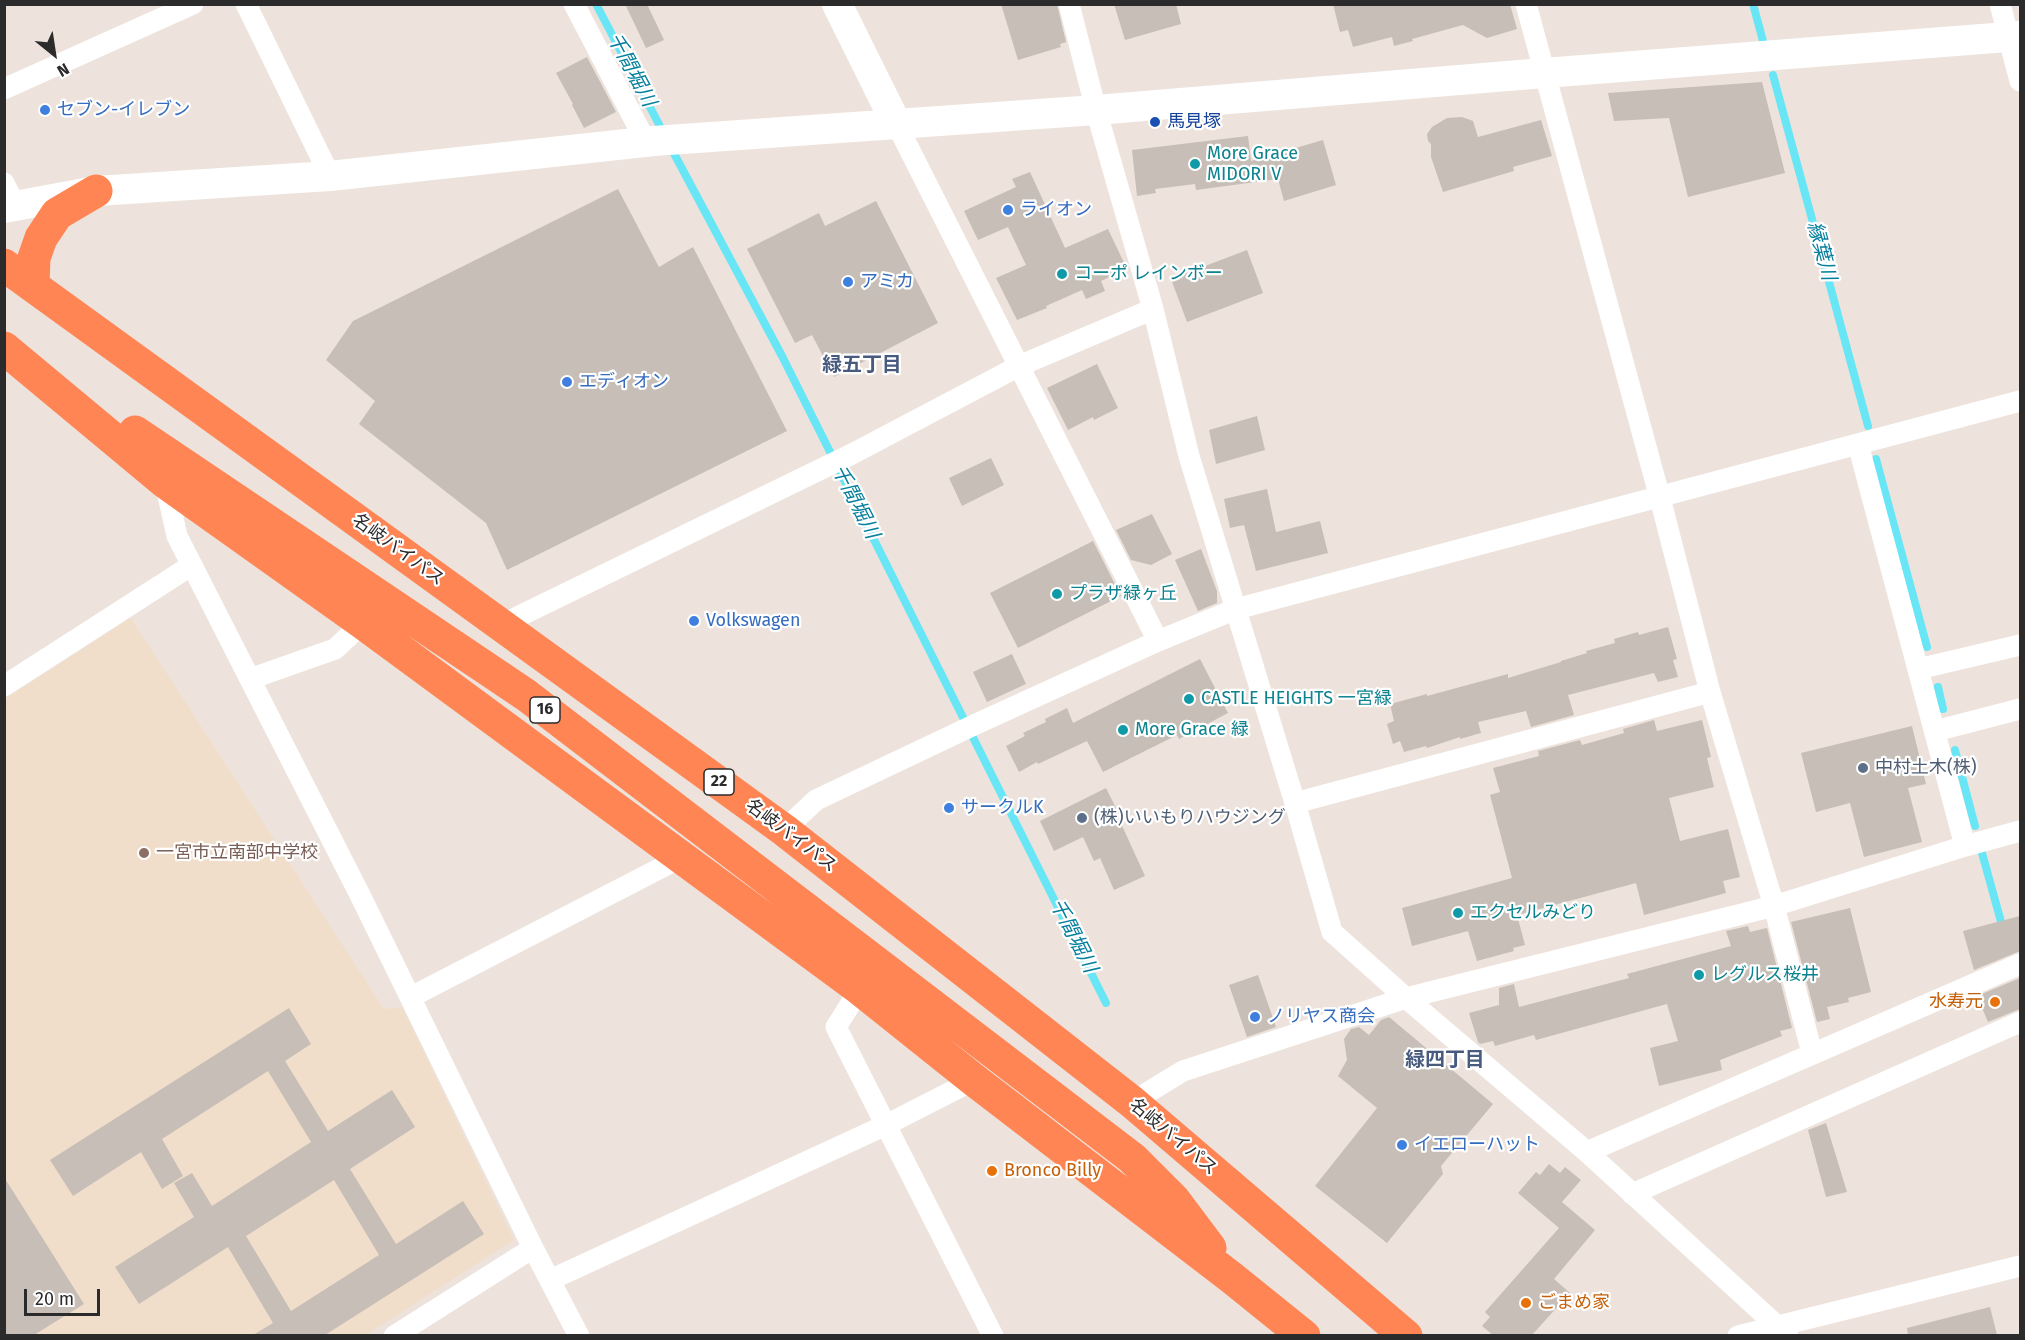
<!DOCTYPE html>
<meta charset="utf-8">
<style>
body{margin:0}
#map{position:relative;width:2025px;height:1340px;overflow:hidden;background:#ede3dc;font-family:"Fira Sans",sans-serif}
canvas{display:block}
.frame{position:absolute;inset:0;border:6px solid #2b2b2b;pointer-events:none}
.north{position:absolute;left:24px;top:24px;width:60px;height:60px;-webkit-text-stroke:4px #fff;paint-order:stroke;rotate:150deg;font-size:16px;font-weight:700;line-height:24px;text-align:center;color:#2b2b2b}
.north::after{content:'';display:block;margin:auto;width:21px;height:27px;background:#2b2b2b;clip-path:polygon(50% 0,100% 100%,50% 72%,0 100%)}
.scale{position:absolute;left:24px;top:1289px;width:76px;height:27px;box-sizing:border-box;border:3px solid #2b2b2b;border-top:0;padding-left:8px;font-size:18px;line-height:21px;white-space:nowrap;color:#2b2b2b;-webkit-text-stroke:4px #fff;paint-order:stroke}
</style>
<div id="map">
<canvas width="2025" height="1340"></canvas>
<div class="frame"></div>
<div class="north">N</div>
<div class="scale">20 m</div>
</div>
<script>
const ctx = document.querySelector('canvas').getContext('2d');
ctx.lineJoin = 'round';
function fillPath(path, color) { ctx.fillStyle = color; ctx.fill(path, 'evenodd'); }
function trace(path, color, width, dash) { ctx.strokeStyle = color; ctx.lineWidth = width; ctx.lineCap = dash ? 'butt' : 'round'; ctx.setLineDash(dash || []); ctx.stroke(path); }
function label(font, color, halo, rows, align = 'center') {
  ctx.font = font + ' "Fira Sans","Noto Sans JP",sans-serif'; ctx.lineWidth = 4.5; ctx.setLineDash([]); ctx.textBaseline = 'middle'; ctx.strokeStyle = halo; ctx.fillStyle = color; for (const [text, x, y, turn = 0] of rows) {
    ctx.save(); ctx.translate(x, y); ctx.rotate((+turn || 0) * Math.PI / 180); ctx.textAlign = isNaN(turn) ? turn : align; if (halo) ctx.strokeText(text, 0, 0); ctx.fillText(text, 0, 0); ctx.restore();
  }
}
fillPath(new Path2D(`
 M131,618L384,1009L402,1007L514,1240L366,1335L5,1336V699Z`), '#f0deca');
trace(new Path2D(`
 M596,4L663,132
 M1753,4L1763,41
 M1773,75L1868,426
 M670,146L782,356L1106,1003
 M1876,459L1927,647
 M1938,687L1943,709
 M1955,750L1975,826
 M1982,853L2003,929`), '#68e6f6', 8);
fillPath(new Path2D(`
 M625,4H647L664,40L646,48Z
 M1001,4H1057L1066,42L1060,44L1061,47L1018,60Z
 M1114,4H1176L1181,24L1125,40Z
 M1333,4H1510L1517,29L1487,38L1463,25L1412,39L1413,41L1394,46L1392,37L1353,47L1348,30L1340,32Z
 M587,57L616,112L584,128L572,105L573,104L556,73Z
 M1762,82L1785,173L1688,197L1669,118L1614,121L1608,93Z
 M1462,117L1473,121L1478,137L1541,120L1552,156L1513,167L1514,171L1443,192L1431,157V144L1428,141L1427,134L1432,127L1447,118Z
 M1248,136L1251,161L1323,140L1336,185L1284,201L1278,179L1196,190L1195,184L1155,189L1156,193L1137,196L1132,150Z
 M1030,172L1065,248L1108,229L1127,269L1101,281L1105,291L1086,299L1082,290L1046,306L1047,308L1017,320L996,278L1026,265L1008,227L978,240L964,211L1016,187L1012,179Z
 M618,189L659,267L693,247L787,431L507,570L486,523L359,424L375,401L326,360L353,321Z
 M876,201L938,323L834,377L812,335L795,343L747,249L819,213L825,226Z
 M1247,250L1263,293L1187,322L1171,279Z
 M1097,364L1118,408L1094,420L1093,417L1068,430L1047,388Z
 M1257,416L1265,450L1216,464L1209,430Z
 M991,458L1004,485L962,506L949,478Z
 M1267,489L1276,532L1320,521L1328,553L1256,571L1244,525L1230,528L1224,499Z
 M1152,514L1172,554L1151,565L1131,560L1116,530Z
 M1093,541L1121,596L1018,648L990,593Z
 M1201,549L1217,591V603L1198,611L1175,560Z
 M1668,627L1677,659L1673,660L1678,677L1658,682L1654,673L1568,695L1574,715L1531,727L1526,711L1478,722L1481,733L1460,739V737L1427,748L1426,746L1404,752L1400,741L1393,744L1387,724L1394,721L1390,704L1427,694V696L1508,674V678L1561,662V661L1587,653L1586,651L1615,643L1614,639L1638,632L1639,635Z
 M1012,654L1026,684L987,702L973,672Z
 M1200,659L1228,713L1179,739L1177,735L1103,772L1087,741L1038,764L1037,762L1019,772L1006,746L1025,736L1023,733L1046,722L1045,719L1067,708L1073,723Z
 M1654,720L1657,731L1702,720L1711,757L1707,758L1714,787L1669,798L1680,841L1728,829L1740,877L1723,881L1726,893L1644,915L1636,883L1517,915L1525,945L1513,948L1514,951L1477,961L1468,931L1412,946L1402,908L1512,878L1490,795L1500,792L1493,768L1539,756L1538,751L1580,740L1582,745L1624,733L1623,729Z
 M1912,726L1926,784L1908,788L1922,842L1864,857L1850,803L1816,812L1801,753Z
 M1106,788L1121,818L1119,819L1145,876L1114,890L1100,858L1094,861L1083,837L1054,851L1040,821Z
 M1850,908L1871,992L1848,998L1849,1002L1827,1007L1830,1019L1817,1022L1791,922Z
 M2020,916V951L1974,970L1963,931Z
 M1748,926L1750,932L1767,928L1792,1028L1780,1031L1782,1036L1720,1060L1722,1070L1659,1086L1650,1048L1678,1041L1667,1004L1536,1040L1534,1035L1495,1046L1493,1041L1480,1044L1478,1042L1469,1013L1499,1005V988L1514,984L1519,1007L1629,978L1627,974L1731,946L1726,931Z
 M1258,975L1276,1027L1247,1037L1229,985Z
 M2020,978V1009L1988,1022L1977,996Z
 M289,1008L311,1044L285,1061L328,1131L392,1090L415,1127L350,1169L396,1244L463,1201L484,1234L325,1335H253L273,1323L228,1247L139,1304L115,1267L194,1217L174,1183L192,1173L212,1206L311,1142L268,1071L162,1139L183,1176L162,1189L141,1152L73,1196L50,1160ZM334,1180L379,1255L291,1311L246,1236Z
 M1389,1017L1493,1104L1441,1166L1443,1174L1387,1243L1315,1186L1377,1108L1338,1076L1347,1060L1344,1039L1351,1029L1359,1027L1369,1035L1381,1020Z
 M1826,1123L1847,1192L1826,1197L1808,1130Z
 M1549,1164L1560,1173L1565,1167L1581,1180L1562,1202L1595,1230L1554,1279L1570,1293L1532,1335H1493L1482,1326L1490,1317L1485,1312L1559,1228L1518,1193L1536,1172L1540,1175Z
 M4,1177L84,1304L34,1335H4Z
 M1990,1307L1997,1335H1908L1907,1328Z`), '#c6beb7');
trace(new Path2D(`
 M246,4L330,176
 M574,4L646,142
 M1069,4L1096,110L1153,309L1189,456L1295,803L1332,932L1406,998L1587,1152L1788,1336
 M1526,4L1660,498L1710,692L1774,906L1812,1053
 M2000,4L2020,81
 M4,89L193,4
 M897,125L1158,641
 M4,183L16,207
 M1858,444L1965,846
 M165,482L177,536L360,895L533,1248L579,1336
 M501,625L852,454L1019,366L1153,309
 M1918,669L2020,645
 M250,679L335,649L363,623
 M4,686L192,565
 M1935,731L2020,709
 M1295,803L1710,692
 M784,830L816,800L974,725L1158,641L1236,609L2020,401
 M860,989L836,1027L993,1336
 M411,997L682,857
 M1132,1102L1183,1071L1406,998L1774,906L1965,846L2020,831
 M1587,1152L2020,964
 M1632,1194L2020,1022
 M550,1280L886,1125L974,1080
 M394,1336L533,1248
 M1738,1336L2020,1266`), '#fff', 21);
trace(new Path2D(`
 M837,4L897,125
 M4,208L96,191L330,176L654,141L1096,110L1544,73L2020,36`), '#fff', 30);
trace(new Path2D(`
 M4,265L784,830L1132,1102L1406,1336
 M33,286L34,258L41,238L57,214L96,191
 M4,348L165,482L363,623L860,989L974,1080L1232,1278L1304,1336
 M135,432L526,695L1132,1158L1174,1200L1210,1248`), '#ff8555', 33);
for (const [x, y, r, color] of [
 [45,110,6,"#3f7fe0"],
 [1155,122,6,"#1a4fb4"],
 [1195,164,6,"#0f9aa8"],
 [1008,210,6,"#3f7fe0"],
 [1062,274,6,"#0f9aa8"],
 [848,282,6,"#3f7fe0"],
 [567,382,6,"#3f7fe0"],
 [1057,594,6,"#0f9aa8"],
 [694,621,6,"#3f7fe0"],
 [1189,699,6,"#0f9aa8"],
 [1123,730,6,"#0f9aa8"],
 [1863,768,6,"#5c6f8a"],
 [949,808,6,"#3f7fe0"],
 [1082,818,6,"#5c6f8a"],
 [144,853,6,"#8d6e63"],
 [1458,913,6,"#0f9aa8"],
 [1699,975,6,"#0f9aa8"],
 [1995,1002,6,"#e8710a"],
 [1255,1017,6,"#3f7fe0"],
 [1402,1145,6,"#3f7fe0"],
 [992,1171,6,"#e8710a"],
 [1526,1303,6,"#e8710a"]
]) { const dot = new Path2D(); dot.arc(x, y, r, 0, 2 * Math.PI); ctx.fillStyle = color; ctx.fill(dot); trace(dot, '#fff', 2); }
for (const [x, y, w] of [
 [545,710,30],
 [719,782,30]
]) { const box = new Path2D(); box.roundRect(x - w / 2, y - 13, w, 26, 4.5); ctx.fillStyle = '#fff'; ctx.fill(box); trace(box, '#2b2b2b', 1.5); }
label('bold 16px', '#2b2b2b', null, [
 ["16",545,710],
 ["22",719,782]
]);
label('18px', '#366cbe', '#fff', [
 ["セブン-イレブン",57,110],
 ["ライオン",1020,210],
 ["アミカ",860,282],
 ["エディオン",579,382],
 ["Volkswagen",706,621],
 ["サークルK",961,808],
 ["ノリヤス商会",1267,1017],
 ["イエローハット",1414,1145]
], 'left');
label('18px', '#164399', '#fff', [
 ["馬見塚",1167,122]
], 'left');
label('18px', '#0d838f', '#fff', [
 ["More Grace",1207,154],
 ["MIDORI V",1207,175],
 ["コーポ レインボー",1074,274],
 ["プラザ緑ヶ丘",1069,594],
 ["CASTLE HEIGHTS 一宮緑",1201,699],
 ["More Grace 緑",1135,730],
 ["エクセルみどり",1470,913],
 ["レグルス桜井",1711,975]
], 'left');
label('18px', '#2b2b2b', '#fff', [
 ["名岐バイパス",398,550,36],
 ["名岐バイパス",791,836,37],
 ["名岐バイパス",1173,1137,40]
]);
label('18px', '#4e5e75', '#fff', [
 ["中村土木(株)",1875,768],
 ["(株)いいもりハウジング",1094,818]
], 'left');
label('18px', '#785e54', '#fff', [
 ["一宮市立南部中学校",156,853]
], 'left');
label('18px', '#c56008', '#fff', [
 ["水寿元",1983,1002,"right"],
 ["Bronco Billy",1004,1171],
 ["ごまめ家",1538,1303]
], 'left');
label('italic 20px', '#06809d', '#fff', [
 ["千間堀川",631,70,62],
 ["縁葉川",1821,251,75],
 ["千間堀川",855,502,63],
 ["千間堀川",1073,936,63]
]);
label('bold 20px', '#485a7e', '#fff', [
 ["緑五丁目",862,365],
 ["緑四丁目",1445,1060]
]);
</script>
